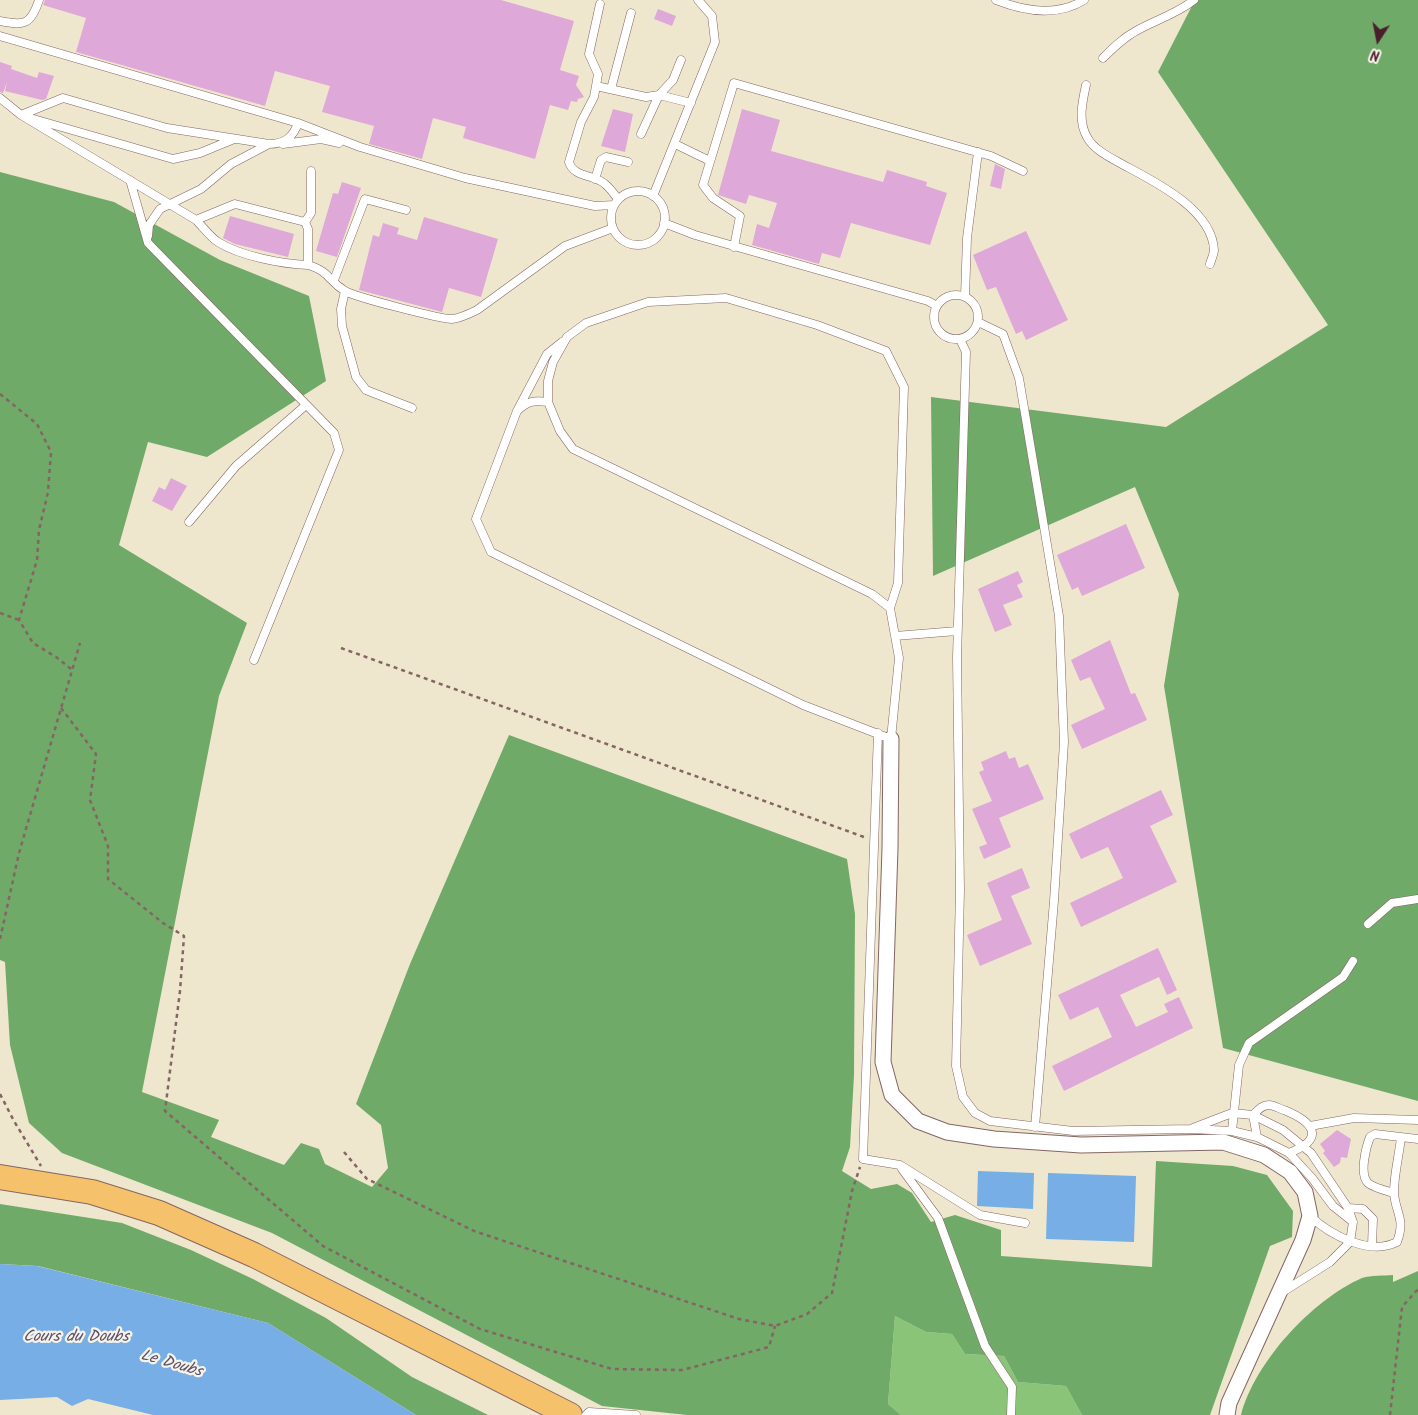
<!DOCTYPE html>
<style>
body{margin:0}
#map{position:relative;width:1418px;height:1415px;overflow:hidden;background:#efe7cd;font-family:Kalam,sans-serif}
canvas{display:block}
.north{position:absolute;left:1353px;top:15px;width:50px;height:50px;-webkit-text-stroke:4px #f7f3e8;paint-order:stroke;rotate:191deg;font-size:14px;font-weight:700;line-height:20px;text-align:center;color:#4a1f2b}
.north::after{content:'';display:block;margin:auto;width:18px;height:22px;background:#4a1f2b;clip-path:polygon(50% 0,100% 100%,50% 72%,0 100%)}
</style>
<div id="map">
<canvas width="1418" height="1415"></canvas>
<div class="north">N</div>
</div>
<script>
const ctx = document.querySelector('canvas').getContext('2d');
ctx.lineJoin = 'round';
function fillPath(path, color) { ctx.fillStyle = color; ctx.fill(path, 'evenodd'); }
function trace(path, color, width, dash) { ctx.strokeStyle = color; ctx.lineWidth = width; ctx.lineCap = dash ? 'butt' : 'round'; ctx.setLineDash(dash || []); ctx.stroke(path); }
function label(font, color, halo, rows, align = 'center') {
  ctx.font = font + ' Kalam,sans-serif'; ctx.lineWidth = 4.5; ctx.setLineDash([]); ctx.textBaseline = 'middle'; ctx.strokeStyle = halo; ctx.fillStyle = color; for (const [text, x, y, turn = 0] of rows) {
    ctx.save(); ctx.translate(x, y); ctx.rotate((+turn || 0) * Math.PI / 180); ctx.textAlign = isNaN(turn) ? turn : align; if (halo) ctx.strokeText(text, 0, 0); ctx.fillText(text, 0, 0); ctx.restore();
  }
}
fillPath(new Path2D(`
 M895,1316L926,1332L952,1334L965,1354L1004,1356L1018,1382L1066,1386L1082,1415H901L888,1404Z`), '#8ac479');
fillPath(new Path2D(`
 M1195,0H1418V1101L1223,1048L1164,686L1179,594L1135,487L933,576L931,397L1166,427L1328,325L1158,72Z
 M0,172L114,202L220,260L309,296L326,381L207,457L148,442L119,545L247,623L219,696L142,1092L219,1120L211,1137L284,1165L301,1143L319,1149L325,1164L372,1187L388,1168L381,1125L356,1104L410,964L509,735L847,859L855,914L854,1075L850,1147L842,1171L871,1189L897,1184L912,1193L931,1222L955,1215L1001,1230V1256L1152,1267L1156,1161L1233,1166L1267,1175L1293,1211L1292,1237L1270,1246L1210,1415H1082L1066,1386L1018,1382L1004,1356L965,1354L952,1334L926,1332L895,1316L888,1404L901,1415H687L602,1406L272,1233L62,1153L29,1123L10,1045L5,962L0,960Z
 M0,1204L122,1223L191,1250L253,1279L326,1318L412,1377L488,1415H416L268,1323L38,1266L0,1264Z
 M1418,1271V1415H1241C1255,1362 1312,1300 1362,1278C1371,1275 1384,1276 1393,1275V1282Z`), '#6faa69');
fillPath(new Path2D(`
 M978,1171L1034,1173L1033,1209L977,1206Z
 M1048,1173L1136,1176L1134,1242L1046,1239Z
 M0,1264L37,1266L268,1323L416,1415H153L88,1399L72,1406L57,1397L0,1400Z`), '#76aee5');
fillPath(new Path2D(`
 M45,0H501L574,21L560,70L579,76L576,85L584,97L578,99L577,102L571,101L568,110L550,105L535,159L463,138L466,127L433,118L422,159L369,144L374,126L322,112L330,86L275,71L265,106L76,52L86,18L43,5Z
 M658,9L676,16L672,26L654,19Z
 M0,62L12,66L11,69L37,78L39,72L54,76L46,99L42,100L5,91L7,82L3,93L0,92Z
 M613,109L633,114L625,152L601,146Z
 M742,109L780,120L771,151L883,182L887,170L927,182L926,186L947,193L930,245L851,223L840,258L822,253L819,264L752,245L757,224L769,228L777,203L749,195L746,204L718,195Z
 M995,164L1005,169L1001,189L990,186Z
 M342,182L361,188L337,257L316,251L333,193L338,194Z
 M230,216L294,234L288,257L235,244L223,238Z
 M424,217L498,239L481,297L449,288L442,312L359,290L373,235L379,237L383,223L399,228L397,234L417,240Z
 M1026,231L1068,320L1026,340L1022,331L1016,334L996,287L987,290L973,255Z
 M171,478L187,486L172,511L152,501L159,487L165,490Z
 M1126,524L1145,568L1082,596L1078,587L1072,590L1057,555Z
 M1018,571L1023,582L1017,585L1023,597L1003,605L1012,625L995,632L978,589Z
 M1110,640L1131,694L1135,693L1147,720L1082,749L1071,725L1105,709L1090,677L1080,681L1071,660Z
 M1006,751L1009,759L1015,757L1019,768L1028,764L1044,799L999,818L1011,847L984,859L979,847L987,844L972,809L992,801L979,772L984,770L981,762Z
 M1161,790L1173,815L1150,826L1177,882L1081,927L1070,903L1123,878L1108,847L1081,859L1069,834Z
 M1022,868L1030,888L1011,896L1032,944L980,966L967,935L1002,920L987,883Z
 M1158,948L1177,990L1167,995L1159,977L1120,995L1136,1027L1168,1012L1164,1004L1179,997L1193,1028L1064,1091L1052,1066L1112,1037L1098,1007L1070,1020L1058,995Z
 M1337,1130L1351,1139L1347,1158L1341,1157L1340,1163L1334,1167L1323,1153L1325,1151L1320,1144Z`), '#dea8d8');
const lane = new Path2D(`
 M996,0C1024,11 1057,17 1084,0
 M600,4L589,54L598,74L596,86L646,97L659,95L691,103
 M0,21C24,26 31,25 39,0
 M0,36L298,123L360,147L465,178L595,206L614,205
 M1103,58C1113,48 1123,38 1136,31C1155,20 1177,14 1194,0
 M1086,85C1082,103 1078,121 1087,137C1093,149 1109,157 1120,163C1151,180 1212,208 1214,250C1214,254 1211,260 1210,264
 M596,86L594,97L581,122L569,162C574,178 594,174 605,184C610,188 614,194 618,199
 M611,89L631,13
 M0,98L21,115L196,220C203,227 210,237 218,242C240,256 282,264 308,265V229L305,222L235,204L196,220
 M21,115L63,98L167,128L269,144C284,144 293,138 298,123
 M30,118L173,159L200,153L234,139
 M641,134L659,95L673,80L681,60
 M283,144L321,139L339,143
 M675,144L710,161
 M595,179L601,160L606,157L628,162
 M130,180L148,243L334,433L339,450L254,660
 M611 218a27 27 0 1 1 54 0a27 27 0 1 1-54 0Z
 M653,196L715,42L712,16L698,0
 M305,222L311,213V171
 M664,223L695,235L928,301L937,306
 M148,236L149,225L160,209L201,189L231,164L269,144
 M734,247L740,216L713,198L703,185L734,83L991,156L1023,171
 M308,265C331,272 328,281 345,291C355,297 440,319 452,319C461,318 469,314 477,310L565,246L613,228
 M334,280L365,199L406,210
 M345,291L341,309L342,326L356,377L366,390L412,408
 M934 317a22 22 0 1 1 44 0a22 22 0 1 1-44 0Z
 M965,297L967,238L978,152
 M978,322L1003,334L1019,378L1059,616L1064,742L1054,901L1035,1127
 M960,339L966,352L957,657L960,890L956,1066L963,1097L975,1113L990,1121L1073,1131L1191,1129L1232,1131L1257,1137L1289,1153L1312,1178L1333,1206L1353,1222
 M548,402C534,400 528,401 517,411L547,354L562,342
 M517,411L476,519L491,552L803,705L891,739L899,658L890,608L898,583L904,387L886,351L817,325L726,298L648,302L586,323L567,337L553,362L548,381V402L560,431L573,449L872,594L890,608
 M189,522L236,466L306,405
 M895,636L957,631
 M878,733L863,1159L900,1165L980,1215L1025,1223
 M1368,924L1392,903L1418,899
 M1310,1126L1354,1118L1418,1120
 M1193,1128L1232,1113L1253,1115L1283,1130L1311,1153L1348,1208L1353,1222L1350,1242L1330,1262L1281,1293
 M1232,1131L1239,1065L1249,1043L1343,977L1353,961
 M1257,1137L1253,1115C1258,1110 1262,1105 1269,1105C1274,1105 1280,1109 1284,1110C1314,1122 1326,1139 1289,1153
 M902,1169L938,1218L985,1346L1012,1387L1011,1415
 M1394,1193C1387,1191 1374,1188 1368,1183C1359,1174 1366,1147 1370,1137L1375,1134L1418,1139
 M1348,1208L1363,1209L1373,1219L1372,1245
 M1310,1216C1330,1235 1370,1256 1397,1242C1406,1218 1395,1213 1394,1192C1394,1175 1399,1155 1401,1138
 M586,1415L589,1412L636,1415`);
const street = new Path2D(`
 M891,739L890,848L883,1062L892,1095L918,1121L947,1132L994,1139L1081,1145L1223,1142L1264,1155L1290,1172L1305,1192L1310,1216L1303,1240L1229,1403L1227,1415`);
const primary = new Path2D(`
 M0,1177L92,1192L159,1213L254,1255L570,1415`);
trace(lane, '#846564', 9);
trace(street, '#846564', 17);
trace(primary, '#846564', 26);
trace(new Path2D(`
 M0,394L37,424L51,452L48,492L39,530L37,560L19,620L33,643L56,657L71,669
 M0,613L19,620
 M341,648L864,837
 M61,708L96,754L90,800L108,846V879L163,923L184,936L180,991L165,1111L323,1246L480,1329L612,1369L682,1370L769,1347L775,1326
 M0,939L19,853L80,643
 M0,1094L14,1121L41,1166
 M344,1152L367,1179L474,1231L739,1319L775,1326L807,1314L832,1293L852,1191L860,1167
 M1390,1415L1402,1307L1418,1289`), '#846564', 2.5, [4, 4]);
trace(lane, '#fff', 8);
trace(street, '#fff', 15);
trace(primary, '#f5c16b', 24);
label('italic 16px', '#59516c', '#f7f3e8', [
 ["Cours du Doubs",76,1338],
 ["Le Doubs",171,1365,16]
]);
</script>
